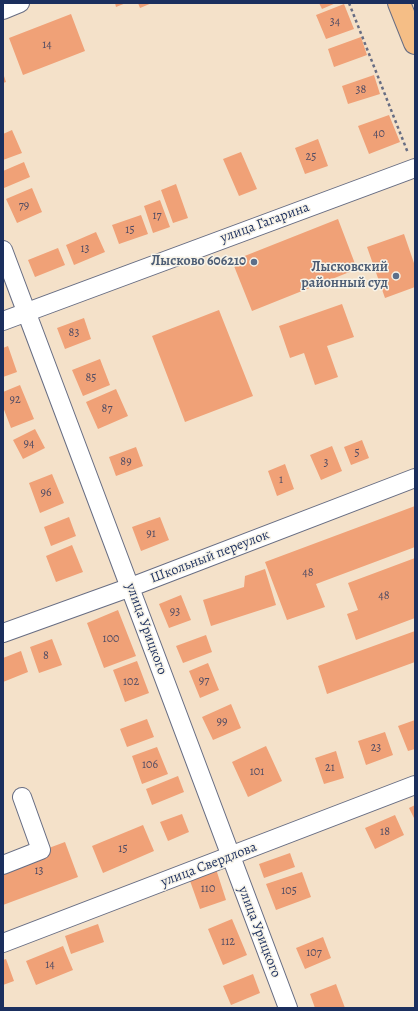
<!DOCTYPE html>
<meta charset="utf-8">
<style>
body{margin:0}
#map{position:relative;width:418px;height:1011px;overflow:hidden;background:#f4e1c9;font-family:Alegreya,serif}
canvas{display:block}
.frame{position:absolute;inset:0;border:4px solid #1b2f5e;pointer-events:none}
</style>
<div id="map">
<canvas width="418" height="1011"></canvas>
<div class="frame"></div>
</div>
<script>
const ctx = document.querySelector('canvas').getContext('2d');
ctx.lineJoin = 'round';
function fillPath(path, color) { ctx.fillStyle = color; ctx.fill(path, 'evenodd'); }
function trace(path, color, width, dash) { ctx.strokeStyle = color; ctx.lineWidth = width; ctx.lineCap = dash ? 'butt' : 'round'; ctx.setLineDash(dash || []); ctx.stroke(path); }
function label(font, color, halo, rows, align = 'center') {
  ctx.font = font + ' Alegreya,serif'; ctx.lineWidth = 3; ctx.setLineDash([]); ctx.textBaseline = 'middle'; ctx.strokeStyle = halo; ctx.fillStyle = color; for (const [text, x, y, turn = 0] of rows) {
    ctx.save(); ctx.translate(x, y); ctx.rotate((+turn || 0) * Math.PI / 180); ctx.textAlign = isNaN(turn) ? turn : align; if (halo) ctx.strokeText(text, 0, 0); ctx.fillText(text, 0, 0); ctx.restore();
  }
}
fillPath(new Path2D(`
 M115,3H126L116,7Z
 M138,3H152L140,8Z
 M319,3H336L322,9Z
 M344,4L354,29L326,39L316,15Z
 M71,14L85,51L23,75L9,38Z
 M361,37L367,55L334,67L328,49Z
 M3,73L6,82L3,83Z
 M374,75L380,94L348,104L342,86Z
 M389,115L400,142L369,154L358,126Z
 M12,130L22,153L3,160V134Z
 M318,139L328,166L305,174L295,148Z
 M241,152L257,189L239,196L223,159Z
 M24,162L30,177L4,188L3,171Z
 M176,184L188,218L173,223L161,190Z
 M32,188L42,212L17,223L6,199Z
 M160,200L170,227L153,233L144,206Z
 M141,215L148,234L119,244L112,225Z
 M338,219L357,269L252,311L232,261Z
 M96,232L105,252L74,265L66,245Z
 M404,234L415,266V287L385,298L367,247Z
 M58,248L65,265L35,277L28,260Z
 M342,304L354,337L327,346L338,377L315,385L304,353L290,358L279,326Z
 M219,310L253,396L185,422L152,336Z
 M84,318L91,339L65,349L57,328Z
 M8,346L17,372L3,377V348Z
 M100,359L110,385L83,396L72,370Z
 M20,385L34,419L11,428L3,407V392Z
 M116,389L128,416L98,429L86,402Z
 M35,429L45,448L23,459L13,440Z
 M362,440L369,458L351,465L344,447Z
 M332,446L342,471L321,480L310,455Z
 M136,447L143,466L116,476L109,457Z
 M285,464L294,489L277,496L268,471Z
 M52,474L64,503L40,513L29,483Z
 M415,506V547L316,584L325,607L287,620L265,562Z
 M69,517L76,536L51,546L44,527Z
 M160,517L169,540L141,551L132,527Z
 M72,545L83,572L56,582L46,556Z
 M415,558V618L356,640L347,614L358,610L348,583Z
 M265,569L276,605L211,626L203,600L244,587L245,576Z
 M181,595L191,620L169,628L159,604Z
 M118,610L136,656L104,668L87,623Z
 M415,631V662L327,694L318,666Z
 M206,635L212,652L183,663L176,646Z
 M52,639L62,665L39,673L30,647Z
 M21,651L28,672L3,682V658Z
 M137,661L149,693L125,702L113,670Z
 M208,663L219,690L200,698L189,671Z
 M231,704L241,728L213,740L202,717Z
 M147,719L154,737L127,747L120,729Z
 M415,720V749L408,751L398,726Z
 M385,732L393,755L366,765L358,741Z
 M266,746L282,781L248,797L232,762Z
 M157,747L168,774L142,784L132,756Z
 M336,751L344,778L324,784L315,758Z
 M178,776L184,792L152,805L146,789Z
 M415,805V820L409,808Z
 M182,814L189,832L168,841L160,822Z
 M395,815L404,835L375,849L365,828Z
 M143,825L154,851L103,873L92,846Z
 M65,842L78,877L3,905V865Z
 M290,853L295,867L264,878L259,864Z
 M216,869L226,900L200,909L189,878Z
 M302,872L311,897L276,910L266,884Z
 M232,919L247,955L223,965L208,929Z
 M98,924L104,942L71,954L65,936Z
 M323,937L331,958L305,969L296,948Z
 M63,946L73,970L36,985L26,961Z
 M6,959L14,981L3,985V960Z
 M253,974L260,993L231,1005L223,986Z
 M336,984L345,1008H315L310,994Z`), '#f0a177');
const minor = new Path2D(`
 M3,10L20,3
 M3,250L288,1008
 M3,321L415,168
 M3,633L131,587L415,478
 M3,865L41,850L22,797
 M3,943L415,785`);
const major = new Path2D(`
 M399,3L415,43`);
trace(minor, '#676d83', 20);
trace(major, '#676d83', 24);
trace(new Path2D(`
 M349,3L408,153`), '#676d83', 2.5, [3, 3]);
trace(minor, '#fff', 18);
trace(major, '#f5be86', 22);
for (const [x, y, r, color] of [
 [254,262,4,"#5c6f8a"],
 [396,276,4,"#5c6f8a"]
]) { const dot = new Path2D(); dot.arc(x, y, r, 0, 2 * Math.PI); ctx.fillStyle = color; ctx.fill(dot); trace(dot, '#f7f3e8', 1.5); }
label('12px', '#504c64', null, [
 ["34",335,22],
 ["14",47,45],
 ["38",361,90],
 ["40",379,134],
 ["25",311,157],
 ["79",24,206],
 ["17",157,216],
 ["15",130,230],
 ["13",85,249],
 ["83",74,333],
 ["85",91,378],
 ["92",15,400],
 ["87",107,409],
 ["94",29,444],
 ["5",357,453],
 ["89",126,462],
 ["3",326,463],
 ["1",281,480],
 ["96",46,493],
 ["91",151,534],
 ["48",308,573],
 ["48",384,596],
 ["93",175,612],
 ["100",111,639],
 ["8",46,656],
 ["97",204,681],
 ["102",131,682],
 ["99",222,722],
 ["23",376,748],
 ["106",150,765],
 ["21",330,768],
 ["101",257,772],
 ["18",385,832],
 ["15",123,849],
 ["13",39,871],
 ["110",208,889],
 ["105",289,891],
 ["112",228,942],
 ["107",314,953],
 ["14",50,965]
]);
label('14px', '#1b2f5e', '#f7f3e8', [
 ["улица Гагарина",265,223,-20],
 ["Школьный переулок",210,557,-21],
 ["улица Урицкого",146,629,70],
 ["улица Свердлова",209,865,-21],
 ["улица Урицкого",259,932,69]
]);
label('bold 14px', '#4e5e75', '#f7f3e8', [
 ["Лысково 606210",246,262],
 ["Лысковский",388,268],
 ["районный суд",388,284]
], 'right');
</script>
